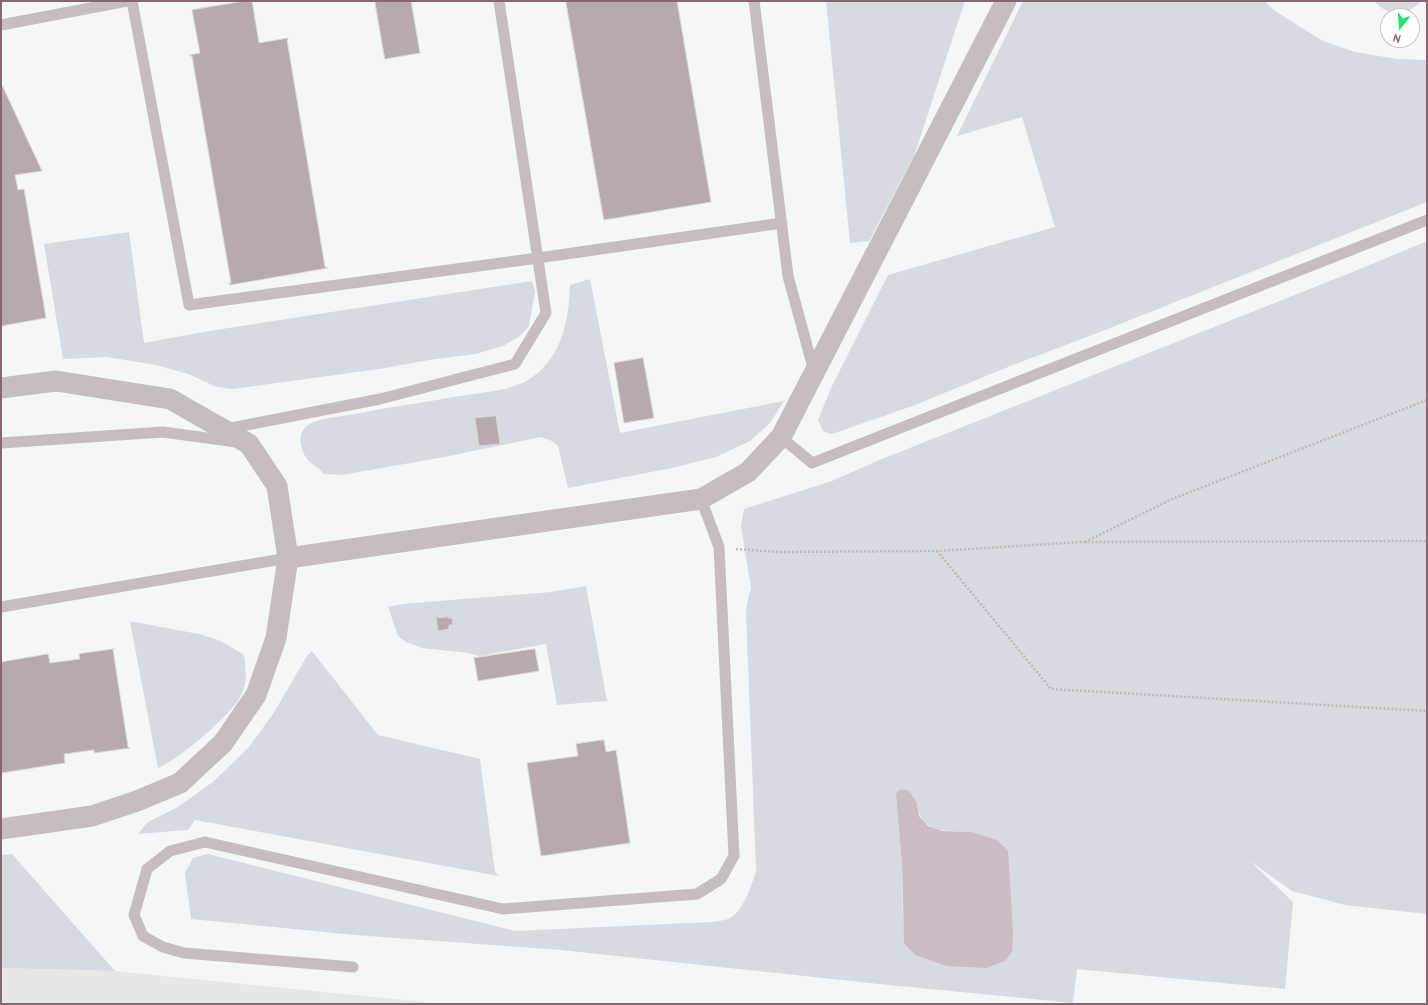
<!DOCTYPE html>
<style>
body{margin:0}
#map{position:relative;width:1428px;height:1005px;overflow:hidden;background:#f4f6f7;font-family:"PT Sans",sans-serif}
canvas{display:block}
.frame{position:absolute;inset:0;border:2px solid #856672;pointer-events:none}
.north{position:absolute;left:1380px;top:8px;width:40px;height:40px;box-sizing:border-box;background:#fff;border:1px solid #cec2c7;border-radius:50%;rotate:197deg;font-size:11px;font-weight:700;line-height:16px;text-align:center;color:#856672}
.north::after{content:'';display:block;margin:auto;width:14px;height:18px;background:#28e274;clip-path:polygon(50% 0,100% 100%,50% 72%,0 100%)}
</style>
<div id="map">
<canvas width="1428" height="1005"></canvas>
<div class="frame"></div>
<div class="north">N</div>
</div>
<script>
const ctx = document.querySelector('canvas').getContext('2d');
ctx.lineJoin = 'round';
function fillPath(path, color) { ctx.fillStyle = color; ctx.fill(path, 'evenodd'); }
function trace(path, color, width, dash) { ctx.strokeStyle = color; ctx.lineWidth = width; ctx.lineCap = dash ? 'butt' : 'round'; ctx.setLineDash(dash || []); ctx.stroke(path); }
fillPath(new Path2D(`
 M1,968L115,971L444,1004H1Z`), '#e7e7e8');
fillPath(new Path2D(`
 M826,1H965L914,156L869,241L850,243Z
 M1023,1H1264L1275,11L1323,41L1355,52L1397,59L1427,60V202L1095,334L1013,365L915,405L835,433L830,434L823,431L818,420L831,388L888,275L1055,227L1022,117L957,136Z
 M1374,1H1422C1405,16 1390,18 1374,1Z
 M129,232L144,343L209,331L532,281L535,292L529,326L520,336L503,346L475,354L429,360L379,369L233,389L217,387L188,374L156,365L107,357L63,359L44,244Z
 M1427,241V914L1345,905L1292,891L1250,861L1293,902L1285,989L1077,969L1073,1003L879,984L561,950L355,935L191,919L185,873L193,858L208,854L515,931L711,922C716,921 725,921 730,918C743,911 752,885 756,871L746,612L747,603L751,588L741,526L744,509L832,481L877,461L1365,267ZM897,791L917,803C919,834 948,831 972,832L903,924L902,864L896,797Z
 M590,279L620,433L784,401L770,423L750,441L716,457L672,468L568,488L558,446L552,441L541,437L444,457L342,475L324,474C320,469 315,466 310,462C303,456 298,441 302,432C303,430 306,426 308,425C318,418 337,417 349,415C388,407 427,402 466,395C483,393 514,389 528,380C561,360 569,321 570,285Z
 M586,586L607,701L557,705L546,644L479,656L468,653L422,648L406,642L398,636L388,607L402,604L551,592Z
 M130,622H134L199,634L221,641L244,655C246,670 248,683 240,697C229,717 179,759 158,768Z
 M312,651L378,735L480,759L495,872L499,876L195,820L188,830L138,834L148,822L178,807L214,781L248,748L273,714L307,656Z
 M12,854L115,971L1,968V855Z`), '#d8dae1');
fillPath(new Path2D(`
 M902,789L909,791L917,803L919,816L928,826L943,831L972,832L997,840L1008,851L1013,932L1012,952L1005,961L986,968L947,966L915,955L904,943L902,864L896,796L897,791Z`), '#ccbcc6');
const building = new Path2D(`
 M245,1H252L259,43L288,38V39L287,40L325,267L328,268L230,285L229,283H231L192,56H190V55L200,53L192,10Z
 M375,1H411L420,53L385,59Z
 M566,1H677L711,202L604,220Z
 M1,83L42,171L15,175L18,190L24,189L46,318L1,326Z
 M643,358L654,418L624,423L614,363Z
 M496,416L500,444L479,446L475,418Z
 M445,615H447L448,618H452L453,625H449V629L438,631L436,617L438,616V618L446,617Z
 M114,649L113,650L128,747L130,748L94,753V750L64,754L65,763L1,773V662L48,654L50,663L80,659L79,654Z
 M535,649L539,671L478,681L474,658Z
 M604,740L606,752L616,750L630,843L541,856L527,763L578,756L576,744Z`);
fillPath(building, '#b7a9af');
trace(building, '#d6d8d8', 1);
trace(new Path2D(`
 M1085,542L1172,499L1427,400
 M736,549L778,552L937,551L1081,542L1427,541
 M937,551L1051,689L1427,711`), '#beb8ba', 2.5, [2, 2]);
trace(new Path2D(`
 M132,1L189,305L538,258L782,223
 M754,1L788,276L814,371
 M1,25L127,1
 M226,429L380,399L515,364L546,313L499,1
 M781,437L812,463L1427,220
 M1,443L163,432L236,442
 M1,607L288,558
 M353,967L184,953L163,947L143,936L134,915L147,869L170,851L205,842L503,909L697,894L721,879L734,856L719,547L701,499`), '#c6bdc0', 11);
trace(new Path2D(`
 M1,388L56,381L170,399L249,444L277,486L288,558L276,638L256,695L223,743L180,783L137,801L92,816L1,829
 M288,558L701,499L748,472L781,437L1006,1`), '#c6bdc0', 21);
</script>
